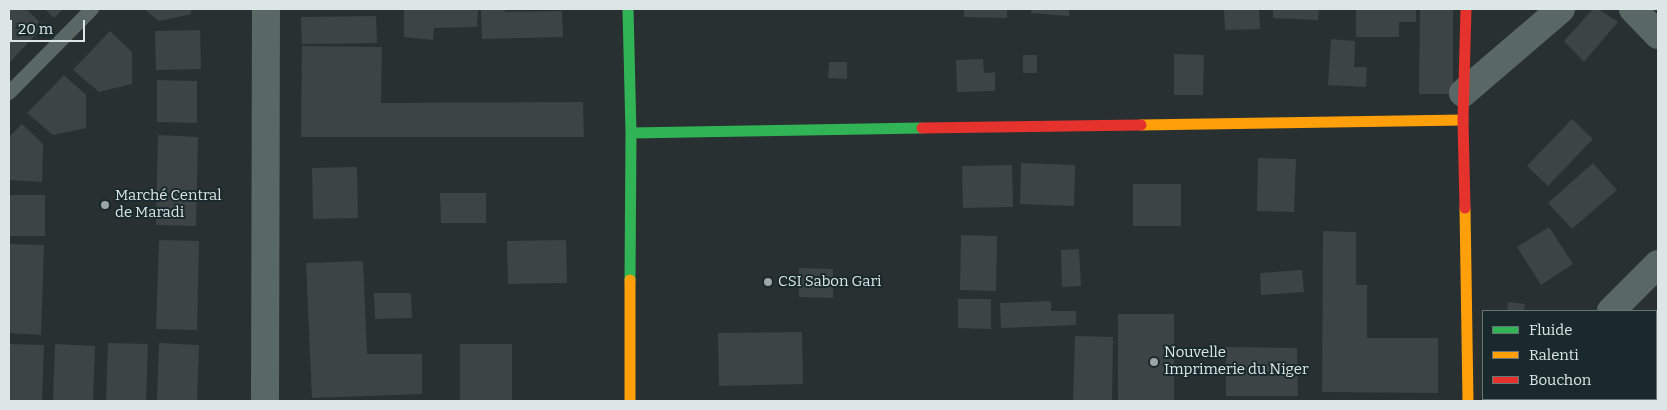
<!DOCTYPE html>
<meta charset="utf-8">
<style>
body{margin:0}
#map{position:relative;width:1667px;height:410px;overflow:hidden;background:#283031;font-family:Bitter,serif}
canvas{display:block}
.frame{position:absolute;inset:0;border:10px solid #dce6e7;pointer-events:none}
.legend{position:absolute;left:1482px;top:310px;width:175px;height:90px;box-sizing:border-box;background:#1a292b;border:1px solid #687576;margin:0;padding:6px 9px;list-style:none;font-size:15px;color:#dce6e7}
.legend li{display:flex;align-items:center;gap:10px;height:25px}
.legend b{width:25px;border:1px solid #687576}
.scale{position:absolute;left:10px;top:20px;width:75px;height:22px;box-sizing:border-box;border:2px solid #dce6e7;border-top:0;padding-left:6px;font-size:15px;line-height:18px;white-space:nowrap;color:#dce6e7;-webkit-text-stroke:4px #1a292b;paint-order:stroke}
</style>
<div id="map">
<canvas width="1667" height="410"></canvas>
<div class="frame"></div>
<ul class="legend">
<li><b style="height:6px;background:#30b455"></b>Fluide</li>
<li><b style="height:6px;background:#ff9f0a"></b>Ralenti</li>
<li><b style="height:6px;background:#e5322d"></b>Bouchon</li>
</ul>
<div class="scale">20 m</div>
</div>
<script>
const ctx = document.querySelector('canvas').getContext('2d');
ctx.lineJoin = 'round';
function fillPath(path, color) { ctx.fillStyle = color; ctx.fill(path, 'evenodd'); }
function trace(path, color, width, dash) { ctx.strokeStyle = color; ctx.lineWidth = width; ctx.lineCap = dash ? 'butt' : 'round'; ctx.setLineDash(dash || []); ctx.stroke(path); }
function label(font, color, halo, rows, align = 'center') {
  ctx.font = font + ' Bitter,serif'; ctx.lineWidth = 4; ctx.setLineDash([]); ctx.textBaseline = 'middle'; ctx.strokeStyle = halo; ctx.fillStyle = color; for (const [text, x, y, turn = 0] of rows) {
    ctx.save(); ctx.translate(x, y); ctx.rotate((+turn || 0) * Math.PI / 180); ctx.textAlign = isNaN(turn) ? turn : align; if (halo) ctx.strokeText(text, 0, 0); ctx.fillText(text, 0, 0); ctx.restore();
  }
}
fillPath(new Path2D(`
 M9,9H26L44,26L9,63Z
 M45,9H63L54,18Z
 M144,9H191V14L159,21Z
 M404,9H478L477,27L434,28L433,40L404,37Z
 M481,9H505V12L562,11L563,37L482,39Z
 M964,9H1007V18L964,17Z
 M1031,9H1069V16L1031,13Z
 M1224,9H1259L1260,29L1225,30Z
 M1273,9H1319L1318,20L1273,18Z
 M1356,9H1416V22H1399V37H1356Z
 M1420,9H1453V94H1419Z
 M1593,9H1598L1618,22L1584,62L1564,41Z
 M376,16L377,43L302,44L301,17Z
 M200,30L201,69L156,70L155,31Z
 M110,31L132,52V84L99,92L73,70Z
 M1331,39L1355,41L1354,67H1367L1366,87L1328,85Z
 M302,46L382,47L381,103L583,102L584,137H301Z
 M1174,54L1204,55L1203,95H1174Z
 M1023,55H1037V73H1023Z
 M983,59L984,73L995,72V91L957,92L956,60Z
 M829,62H847V79L828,78Z
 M64,75L86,95V128L53,135L27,113Z
 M157,80L197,81V123L157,122Z
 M1572,119L1593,139L1548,186L1527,166Z
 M22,124L43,144L42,182L9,180V137Z
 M158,135L198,137L196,226L156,225Z
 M1258,158L1296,159L1294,212L1257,211Z
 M1021,163L1075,165L1074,206L1020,204Z
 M1593,163L1617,190L1572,229L1548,203Z
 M1012,165L1013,207L963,208L962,166Z
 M357,167L358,218L313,219L312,168Z
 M1133,184H1181V226H1133Z
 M440,193H486V223H441Z
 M9,195H45V236H9Z
 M1549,227L1573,264L1541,285L1517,247Z
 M1323,231L1356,232V285H1367V338H1438V393L1322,392Z
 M961,235L997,236L996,291L960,290Z
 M159,240L199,241L197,330L156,329Z
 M566,240L567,283L508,284L507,241Z
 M9,244L44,245L41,335L9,333Z
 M1079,249L1081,286L1062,287L1061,250Z
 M363,261L367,354H422V394L312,398L306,263Z
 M799,268L833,269V298L799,297Z
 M1302,270L1304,292L1261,295L1260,273Z
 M374,293H411L412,318L375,319Z
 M958,299H991V329L958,328Z
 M1051,301V311H1076V325L1001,328L1000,303Z
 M1508,302L1525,304L1524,311H1507Z
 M1118,314H1174V400H1118Z
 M802,332L803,384L719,386L718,333Z
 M1075,336L1113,337L1112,401H1073Z
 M108,343L148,344L146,401H106Z
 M159,343L199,345L197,401H157Z
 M9,344L44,345L42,401H9Z
 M55,344L95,346L93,401H53Z
 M460,344H512V401H460Z
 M1226,347L1297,348L1298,396H1226Z
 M1656,389H1658V401H1577V399H1656Z`), '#3d4445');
trace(new Path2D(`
 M9,93L92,9`), '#596765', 14);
trace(new Path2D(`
 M1633,9L1658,35
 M1463,93L1561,9
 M1611,311L1658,264
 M265,401L266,9
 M1521,401L1523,399`), '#596765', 28);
trace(new Path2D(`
 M628,9L631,133L630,280
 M631,133L922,128`), '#30b455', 11);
trace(new Path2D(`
 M1141,125L1463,120
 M1465,208L1468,401
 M630,401V280`), '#ff9f0a', 11);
trace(new Path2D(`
 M922,128L1141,125
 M1465,208L1463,120L1466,9`), '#e5322d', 11);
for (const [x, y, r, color] of [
 [105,205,5,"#9da6a7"],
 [768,282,5,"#9da6a7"],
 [1154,362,5,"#9da6a7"]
]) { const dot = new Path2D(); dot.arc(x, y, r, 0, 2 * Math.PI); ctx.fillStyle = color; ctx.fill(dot); trace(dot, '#1a292b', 2); }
label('15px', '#dce6e7', '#1a292b', [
 ["Marché Central",115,196],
 ["de Maradi",115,213],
 ["CSI Sabon Gari",778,282],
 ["Nouvelle",1164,353],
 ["Imprimerie du Niger",1164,370]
], 'left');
</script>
